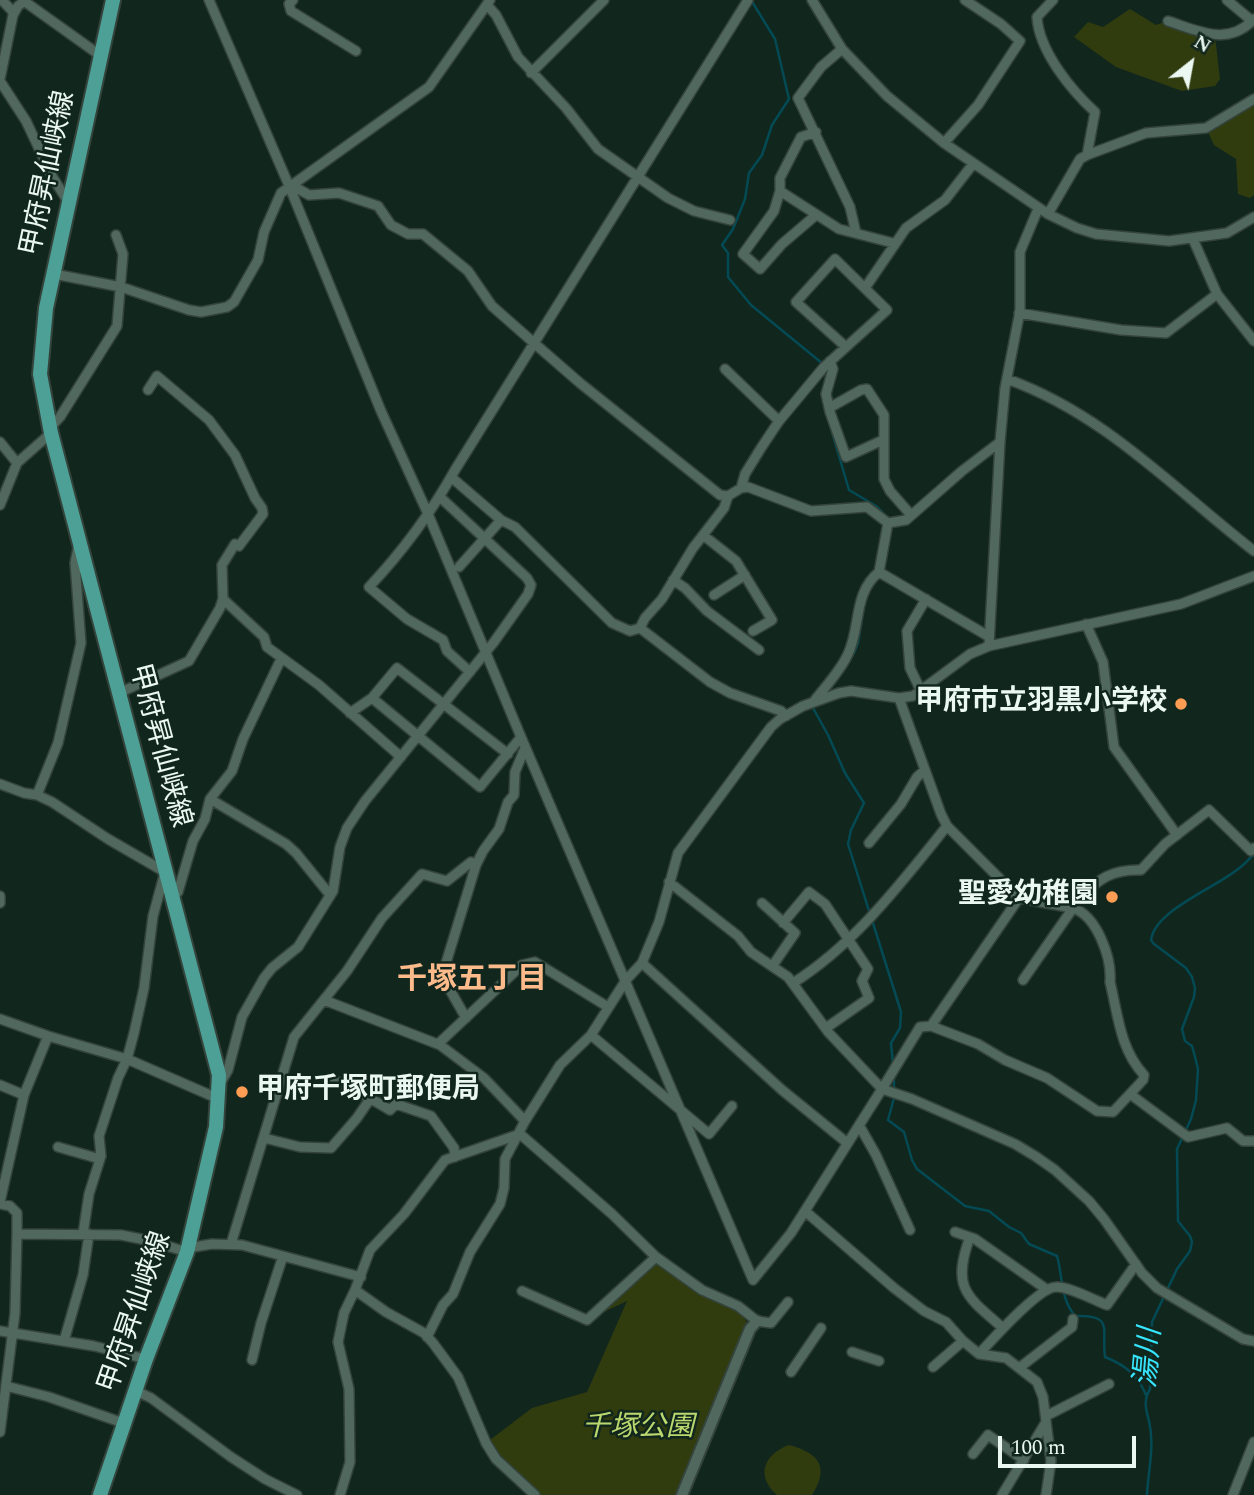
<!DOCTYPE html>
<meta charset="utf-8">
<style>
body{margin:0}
#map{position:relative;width:1254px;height:1495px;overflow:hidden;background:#11271e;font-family:Spectral,serif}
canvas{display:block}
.north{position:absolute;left:1156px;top:28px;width:70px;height:70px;-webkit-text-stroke:5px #11271e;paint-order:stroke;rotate:31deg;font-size:19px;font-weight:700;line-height:28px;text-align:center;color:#ebf8f2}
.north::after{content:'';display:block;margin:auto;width:24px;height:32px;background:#ebf8f2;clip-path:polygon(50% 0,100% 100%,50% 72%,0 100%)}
.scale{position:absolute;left:998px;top:1436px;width:138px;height:32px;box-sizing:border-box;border:4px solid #ebf8f2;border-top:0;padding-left:9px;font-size:21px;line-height:24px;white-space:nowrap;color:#ebf8f2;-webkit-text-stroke:5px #11271e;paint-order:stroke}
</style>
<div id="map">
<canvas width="1254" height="1495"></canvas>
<div class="north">N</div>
<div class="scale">100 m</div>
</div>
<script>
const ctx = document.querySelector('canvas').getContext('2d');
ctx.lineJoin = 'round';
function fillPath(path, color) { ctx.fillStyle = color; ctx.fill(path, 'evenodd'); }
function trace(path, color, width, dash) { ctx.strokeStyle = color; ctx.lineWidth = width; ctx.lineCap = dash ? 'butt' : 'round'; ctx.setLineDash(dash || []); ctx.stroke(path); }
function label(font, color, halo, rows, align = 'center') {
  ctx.font = font + ' Spectral,"Noto Sans JP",serif'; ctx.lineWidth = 5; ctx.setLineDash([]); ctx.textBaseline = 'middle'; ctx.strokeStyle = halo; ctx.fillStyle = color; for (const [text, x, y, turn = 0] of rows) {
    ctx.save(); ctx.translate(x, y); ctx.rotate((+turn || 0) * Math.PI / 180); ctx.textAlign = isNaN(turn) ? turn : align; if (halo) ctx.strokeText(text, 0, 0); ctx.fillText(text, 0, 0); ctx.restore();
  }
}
fillPath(new Path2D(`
 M1130,9L1156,25L1168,21L1215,36L1220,79L1215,86L1182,91L1116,67L1074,37L1088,22L1103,27Z
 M1254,99V195L1250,198L1238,194L1236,159L1214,145L1206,128Z
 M656,1257L702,1290L738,1306L750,1329L682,1495H535L486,1443L532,1408L587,1392L627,1301L587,1320Z
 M789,1445C819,1453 830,1467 812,1495H777C755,1476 764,1454 789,1445Z`), '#303b0e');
trace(new Path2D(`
 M751,0L775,39L789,99L772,125L762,155L749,173L745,199L733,229L722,245L728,253V277L751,305L823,364
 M827,370L822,398L849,490L876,506L889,519
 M826,695L854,653L858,643L864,606
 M817,705L813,708L828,735L845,773L864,803L851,830L848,844L870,914
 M872,920L901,1012L900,1028L891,1043L893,1064
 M894,1074V1098L888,1120L904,1132L912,1160L917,1169L965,1206L989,1211L1009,1227L1021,1233L1029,1244L1057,1256C1063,1277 1060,1298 1075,1316C1115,1315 1101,1328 1105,1357C1125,1365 1138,1375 1146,1395
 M1147,1495C1148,1471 1155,1446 1149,1421C1146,1410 1143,1400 1150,1389L1152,1322L1177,1269L1190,1251L1192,1242L1190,1236L1178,1221L1177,1149L1191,1119L1196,1100L1198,1069L1194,1053L1192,1046L1185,1041L1182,1029L1194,997L1195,988L1192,977L1186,968L1154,944L1151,940C1155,910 1217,887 1238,869C1244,865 1249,859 1254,854`), '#044a54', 2.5);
const minor = new Path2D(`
 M2,0L14,13
 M209,0L290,188L381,411L428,514L521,737L753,1280L791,1233L882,1089L912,1099L1015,1144L1035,1156L1055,1170L1089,1201L1104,1219L1142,1273L1157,1288L1243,1339L1254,1341
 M293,0L289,4L291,11L356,51
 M812,0L842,49L887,96L944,143L1048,214L1077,228L1096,234L1169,241L1227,233L1254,217
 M1053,0L1037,17C1039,51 1071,90 1095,112L1087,155
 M1227,0L1252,21L1254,19
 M24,1L101,56
 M487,5L496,15L518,57L566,108L598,149L668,198L694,211L730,220
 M1168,21C1198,31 1227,46 1252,21
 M842,49L821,67L798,98L850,207L856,233
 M531,73L604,0
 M0,79L13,15L18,6L26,0
 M0,81L26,121L53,178L69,203
 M944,143L978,105L1020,41L1001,24L965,0
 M293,186L309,195L339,193L378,206L391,225L408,234H423L468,271L492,306L534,343L580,383L720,495L728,496L741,488L748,487L811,511L867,507L888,523
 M780,191L839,229L893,243
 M1048,214L1080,159L1087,155L1146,133L1206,128L1254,99
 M816,215L782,244L760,269L743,254L774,211L780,191V178L801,137L816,132
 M1193,239L1217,294L1254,341
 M54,274L121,287L189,310L201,312L227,307L234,302L258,260L264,232L281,193L429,87L490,0
 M865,288L906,228L945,200L973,164
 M1019,313L1121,330L1166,333L1217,294
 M830,361L833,369L826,394L830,412L846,457L883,440
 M725,369L779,421
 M1007,379C1105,414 1174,489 1254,551
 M829,408L861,390L867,389L884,415V479L890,491L911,515
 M50,428L60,417L117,326L123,254L116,235
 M0,442L17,463
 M451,477L501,520L515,527L612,623L630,631L640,628L710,682L730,693L781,711L786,716
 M741,488L745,474L761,448L779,421L824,367L887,310L835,259L796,302L846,347
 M0,505L17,463L51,433
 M703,535L736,561L772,620L753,631
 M459,567L501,520
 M879,572L888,523L906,520L962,471L1000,442
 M673,580L685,588L707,611L759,650
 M714,595L745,575
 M223,599L264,637L267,647L319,685L401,757
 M1086,624L1103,662L1114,747L1177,835
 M640,628L645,618L662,599L693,548L724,508L728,496
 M989,646L1000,442L1005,388L1020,311V252L1038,209
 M470,672L447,651L443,640L407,619L369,587C403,551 431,513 455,470L748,0
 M921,691L910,668L907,631L926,599
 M119,693L189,661L220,608L223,599L222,565L235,544L239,546L263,514L262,508L255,498L235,455L209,420L157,376L148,390
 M372,698L480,787L521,737
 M899,698L941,814L947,826L1019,898L1073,908C1097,916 1112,958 1110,982C1118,1015 1120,1049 1144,1075L1143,1080L1113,1112L1097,1111L1047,1078L1005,1060L978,1044L931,1026
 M815,700C826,686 841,670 848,654C861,627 853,593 879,572L988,636
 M350,713L372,698L397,668L508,754
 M0,784L24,793L37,795L52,802L108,839L165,872L153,916L144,988L134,1033L127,1059L118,1078L99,1136L101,1156L89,1194L83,1234
 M37,795L58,743L81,643L75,563L78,548
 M210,799L286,844L296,853L330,895
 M869,843L901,804L917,777L925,770
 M669,882L738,936L751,952L788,977L829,1033L882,1089L920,1027L931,1026L1019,898
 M172,895L178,892L193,841L205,819L210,799L232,771L243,739L281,659
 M0,896V903
 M762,903L795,933L773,965
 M1068,907C1095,885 1104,869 1141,870L1165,844L1209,810L1251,851L1254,848
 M783,923L809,892L825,904L868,969L862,981L869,998L826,1028
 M642,963L782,1090L846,1142
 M1023,980L1073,908
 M793,983C855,944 901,883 947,826
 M324,1000L440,1045L484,1078L525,1121
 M466,1018L442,976L476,865L483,851L499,829L508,802L514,795L515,772L525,748
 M0,1019L48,1036L127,1059L219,1099
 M591,1035L709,1134L732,1106
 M438,1044L522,965L535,962L608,1007
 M330,1079L356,1090L390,1110L396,1104L431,1116L454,1148L455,1157
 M221,1082L228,1070L242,1017L264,978L272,968L298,947L333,891L340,847L347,828L365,801L494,642L528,594L531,585L527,578L440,497
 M0,1085L24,1095
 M1130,1094L1188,1137L1227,1128L1243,1141H1254
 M859,1125L876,1155L910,1230
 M520,1134L612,1214L656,1257L702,1290L738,1306L757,1321L771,1323L788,1302
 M264,1138L300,1147L331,1148L357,1118L370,1099
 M58,1147L100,1159
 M0,1202L24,1095L48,1036
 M0,1204L10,1206L17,1213V1234
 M805,1211L894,1288L924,1311L946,1322L963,1341L979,1354L1006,1358L1037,1382L1043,1397L1051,1461L1046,1495
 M955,1232L975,1239L1046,1289
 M970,1237C951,1288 967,1297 1003,1328
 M231,1244L294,1037L347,971L382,918L422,874L447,881L471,862L476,865
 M188,1248L212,1244L242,1245L361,1277
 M355,1290L386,1312L424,1333L433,1343L458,1377L486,1443L496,1459L535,1495
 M522,1291L587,1320L656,1257
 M0,1331L94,1346L146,1359
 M427,1337L443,1305L453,1294L470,1252L500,1204L504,1188L505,1159L525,1121L560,1065L591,1035L626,980L642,963L659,922L678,853L771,727L780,719L803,706L839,693L851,691L899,698L913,696L970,654L989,646L1181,604L1254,576
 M64,1341L83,1275L89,1234
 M852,1352L879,1361
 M979,1354C992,1340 1039,1287 1056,1287C1068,1286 1094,1300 1107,1305L1136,1264
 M252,1360L261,1323L283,1256
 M933,1367L963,1341
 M1019,1368L1072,1327L1073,1319
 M791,1372L821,1328
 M6,1386L49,1397L126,1424
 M136,1391L151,1398L231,1457L265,1479L297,1495
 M1046,1416L1109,1384
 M0,1432L15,1313L17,1234L121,1235L151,1241L187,1252
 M973,1454L988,1435L1024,1460
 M340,1495L350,1462L349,1389L338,1342L344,1313L355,1290L370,1250L404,1214L445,1160L520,1134
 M1002,1495L1046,1422
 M1233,1495L1254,1442`);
const tertiary = new Path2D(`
 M682,1495L750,1329L757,1321`);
const primary = new Path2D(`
 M100,1495L146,1359L187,1252L216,1127L219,1075L51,433L40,374L46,308L113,0`);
trace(minor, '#34433b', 12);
trace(tertiary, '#34433b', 14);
trace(primary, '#34433b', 18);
trace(minor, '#50685d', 9);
trace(tertiary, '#50685d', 10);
trace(primary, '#4ca095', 14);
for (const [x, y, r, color] of [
 [1181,704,7,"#fc9d53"],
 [1112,897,7,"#fc9d53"],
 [242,1092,7,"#fc9d53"]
]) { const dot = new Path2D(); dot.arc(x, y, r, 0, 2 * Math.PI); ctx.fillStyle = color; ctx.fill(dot); trace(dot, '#11271e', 2.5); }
label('28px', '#ebf8f2', '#11271e', [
 ["甲府昇仙峡線",50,174,-78],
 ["甲府昇仙峡線",158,746,75],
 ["甲府昇仙峡線",137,1313,-71]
]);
label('bold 28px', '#ebf8f2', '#11271e', [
 ["甲府市立羽黒小学校",1167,704],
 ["聖愛幼稚園",1098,897],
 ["甲府千塚町郵便局",256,1092,"left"]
], 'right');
label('italic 28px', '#bbd86e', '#11271e', [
 ["千塚公園",638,1430]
]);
label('bold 30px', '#fdba8a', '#11271e', [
 ["千塚五丁目",472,982]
]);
label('italic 30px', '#36e4fc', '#11271e', [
 ["湯川",1151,1358,-85]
]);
</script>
